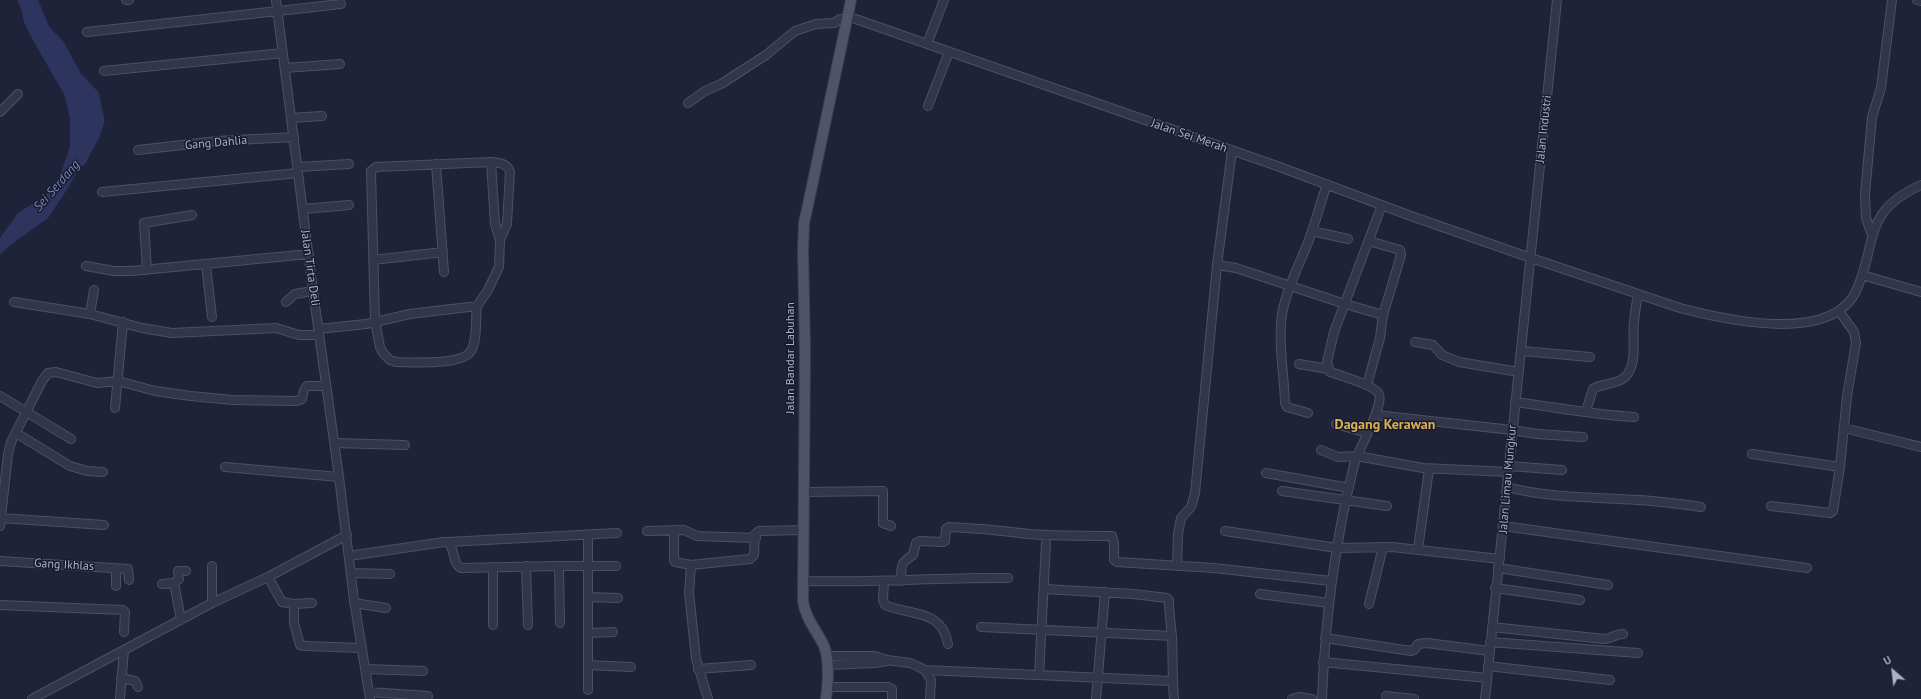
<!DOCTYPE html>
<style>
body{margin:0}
#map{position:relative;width:1921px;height:699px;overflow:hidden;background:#1f233a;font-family:"PT Sans",sans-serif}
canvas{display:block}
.north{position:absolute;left:1873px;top:651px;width:40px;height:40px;-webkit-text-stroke:3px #181b2e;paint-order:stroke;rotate:332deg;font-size:11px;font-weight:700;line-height:16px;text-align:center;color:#acb0c7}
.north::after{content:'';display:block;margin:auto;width:14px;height:18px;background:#acb0c7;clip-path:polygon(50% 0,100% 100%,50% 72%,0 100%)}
</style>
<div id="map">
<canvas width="1921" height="699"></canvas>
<div class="north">U</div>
</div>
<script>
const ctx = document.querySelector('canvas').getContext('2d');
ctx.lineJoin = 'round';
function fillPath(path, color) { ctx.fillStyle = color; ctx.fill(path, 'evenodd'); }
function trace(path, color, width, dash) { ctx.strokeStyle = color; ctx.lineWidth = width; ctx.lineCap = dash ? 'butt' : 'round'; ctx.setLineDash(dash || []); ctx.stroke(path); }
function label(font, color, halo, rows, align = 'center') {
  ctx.font = font + ' "PT Sans",sans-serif'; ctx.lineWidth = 3; ctx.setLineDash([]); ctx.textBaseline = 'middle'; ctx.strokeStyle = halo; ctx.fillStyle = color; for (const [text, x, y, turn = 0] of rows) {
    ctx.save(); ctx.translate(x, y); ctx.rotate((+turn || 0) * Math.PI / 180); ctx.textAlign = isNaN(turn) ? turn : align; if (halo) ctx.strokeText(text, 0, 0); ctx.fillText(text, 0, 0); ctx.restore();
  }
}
fillPath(new Path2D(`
 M19,0H38L54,38L58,58L80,76L90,100L93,126L86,155L68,188L48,218L9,246L0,255V238L18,213L46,195L61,173L70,147V118L64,94L30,35L24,22Z`), '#2d355e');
trace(new Path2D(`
 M24,0L45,32L58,45L76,78L93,96L98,121L94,133L80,160`), '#2d355e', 13);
const minor = new Path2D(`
 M126,0H129
 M276,0L313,291L339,477L354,600L370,699
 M1917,0L1921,1
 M847,16L1277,166L1411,216L1531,258L1680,308C1726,320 1833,345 1857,289C1878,240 1862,212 1921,185
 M87,32L341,4
 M927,44L944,0
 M285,68L340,64
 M104,71L283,53
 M688,103L705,91L721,84L766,55L795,31L816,24L834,23L840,19H847
 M928,106L949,52
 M0,112L18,94
 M291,118L322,116
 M138,150L217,141L294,137
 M491,162C500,163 507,163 510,172L507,224L500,240
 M436,164L444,272
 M298,167L349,164
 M102,192L298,173
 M303,209L349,205
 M1312,231L1348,239
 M1872,235L1866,218L1865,194L1872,117L1881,88L1892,0
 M373,260L443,252
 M206,265L212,317
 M1217,265L1236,268L1345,304L1383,315
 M86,266L114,271H132L309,254
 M147,270L144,223L192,215
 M1862,275L1921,292
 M14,302L90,314L142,328L172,333L276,328L299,335H319
 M286,302L295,294L313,291
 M90,314L94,290
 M319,329L366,324L410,314L477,306L488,290L499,267L500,240L495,224L491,162L376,167L371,171L375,321L380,347L383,353L390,360L396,362C412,362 462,366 471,351C478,339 475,320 477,306
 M1415,342L1433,345L1442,355L1459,362L1519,372
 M1522,351L1590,357
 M1299,364L1328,369
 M1367,385L1380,338L1383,315L1401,255L1400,250L1369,241
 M0,396L71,439
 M1515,402C1555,407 1594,415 1634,417
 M115,408L123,322
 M1586,411L1593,389C1602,383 1617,385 1625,377C1638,364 1632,339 1634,322C1635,313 1636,304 1638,294
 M1308,413L1287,407L1285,403C1284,373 1278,344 1282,314C1286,291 1298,267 1307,245C1315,225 1320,204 1327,184
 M1376,415L1512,430L1537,434L1583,437
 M1336,424L1367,433
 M1844,428L1921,447
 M16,433L70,466L87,471L103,472
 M335,443L405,445
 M1321,450L1338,457L1357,456L1423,468L1508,472
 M1752,454L1840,467
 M1509,466L1562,470
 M225,467L339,477
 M1266,473L1349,488
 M1507,487C1548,498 1594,497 1637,500C1658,501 1680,504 1701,507
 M1282,491L1387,506
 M805,492L883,491V523L891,526
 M1771,506L1830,513L1833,511L1840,467L1847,396L1856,343L1854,332L1839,311
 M1,518L104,525
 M0,526L8,454L11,442L42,381L48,373L56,372L97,383L118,381L155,391L191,396L232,400L297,401L302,399L304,390L307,386H326
 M1503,526L1807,568
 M647,531L684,530L697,536L756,538
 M674,531V560L675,562L691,565
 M1225,531L1337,548L1392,547L1500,559
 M588,535V690
 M448,542L617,533
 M1418,549L1429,469
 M349,556L444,542H448C455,549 453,565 461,568L557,566L559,568L560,623
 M0,561L128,569L129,580
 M1177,565L1178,534L1181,518L1191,507L1195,493L1217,265L1232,151
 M212,566V603
 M526,566L528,625
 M557,566H616
 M1498,568L1608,585
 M351,573L390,574
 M268,577L282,602L294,604L312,603
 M803,581C872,583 940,577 1008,578
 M901,581C902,565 899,564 913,555L916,543L920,541L943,542L945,541L946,529L949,527C973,528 996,530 1020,533C1050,537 1082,535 1112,536L1114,543V560L1117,562L1214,568L1331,581
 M884,582L883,600L885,605C911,616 942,609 948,644
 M174,583L179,579L178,571H186
 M162,584L174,583L181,620
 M116,586V569
 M1495,588L1580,600
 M1045,589L1133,594L1167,598L1169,600C1169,613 1171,625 1172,637C1173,658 1172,678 1174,699
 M1260,594L1329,603
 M588,597L618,598
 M354,603L386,608
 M294,604V623L300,645L306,646L362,648
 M1369,604L1383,547
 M0,605L123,610L125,612L124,632
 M493,625V567
 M981,627L1172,636
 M1492,627L1604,639C1611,639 1615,634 1623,634
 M588,633L613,632
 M1325,638L1411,651L1414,650L1418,644L1427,643L1489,651
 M1490,642L1638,653
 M827,656H875L887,660L910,663L917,666L925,670L931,680L930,699
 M1323,662L1487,678
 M588,665L631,667
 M827,665L875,663L887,661
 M1488,666L1610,680
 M366,669L423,671
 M698,669L751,665
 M925,670L1172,681
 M1039,675L1046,543
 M121,678L135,681L138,687
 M827,687H888L892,689V699
 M369,692L428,696
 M1386,696L1414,699
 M32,699L212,603L268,577L347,535
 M120,699L124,650
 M708,699L696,659L689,592L691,565L750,559L754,555L755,534L759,531L804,530
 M1096,699L1105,592
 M1292,699L1299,697L1312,699
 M1322,699C1325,620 1335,541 1354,465C1358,449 1384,407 1379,394C1376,386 1339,375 1330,372L1327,362L1334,332L1382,205
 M1485,699L1557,0`);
const major = new Path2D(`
 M826,699C828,683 830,661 824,646C817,631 805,618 803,601L805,351L803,251L804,223L808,205L851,0`);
trace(minor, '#4d5065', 10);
trace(major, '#3c3f53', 12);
trace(minor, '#32364a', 8);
trace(major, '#50546a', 10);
label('12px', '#acb0c7', '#181b2e', [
 ["Jalan Industri",1544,129,-84],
 ["Jalan Sei Merah",1189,136,19],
 ["Gang Dahlia",216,143,-5],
 ["Jalan Tirta Deli",310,268,82],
 ["Jalan Bandar Labuhan",791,358,-90],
 ["Jalan Limau Mungkur",1508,479,-85],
 ["Gang Ikhlas",64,565,3]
]);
label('italic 13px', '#7a84b6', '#181b2e', [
 ["Sei Serdang",57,186,-49]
]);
label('bold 14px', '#dcb252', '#181b2e', [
 ["Dagang Kerawan",1385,425]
]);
</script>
